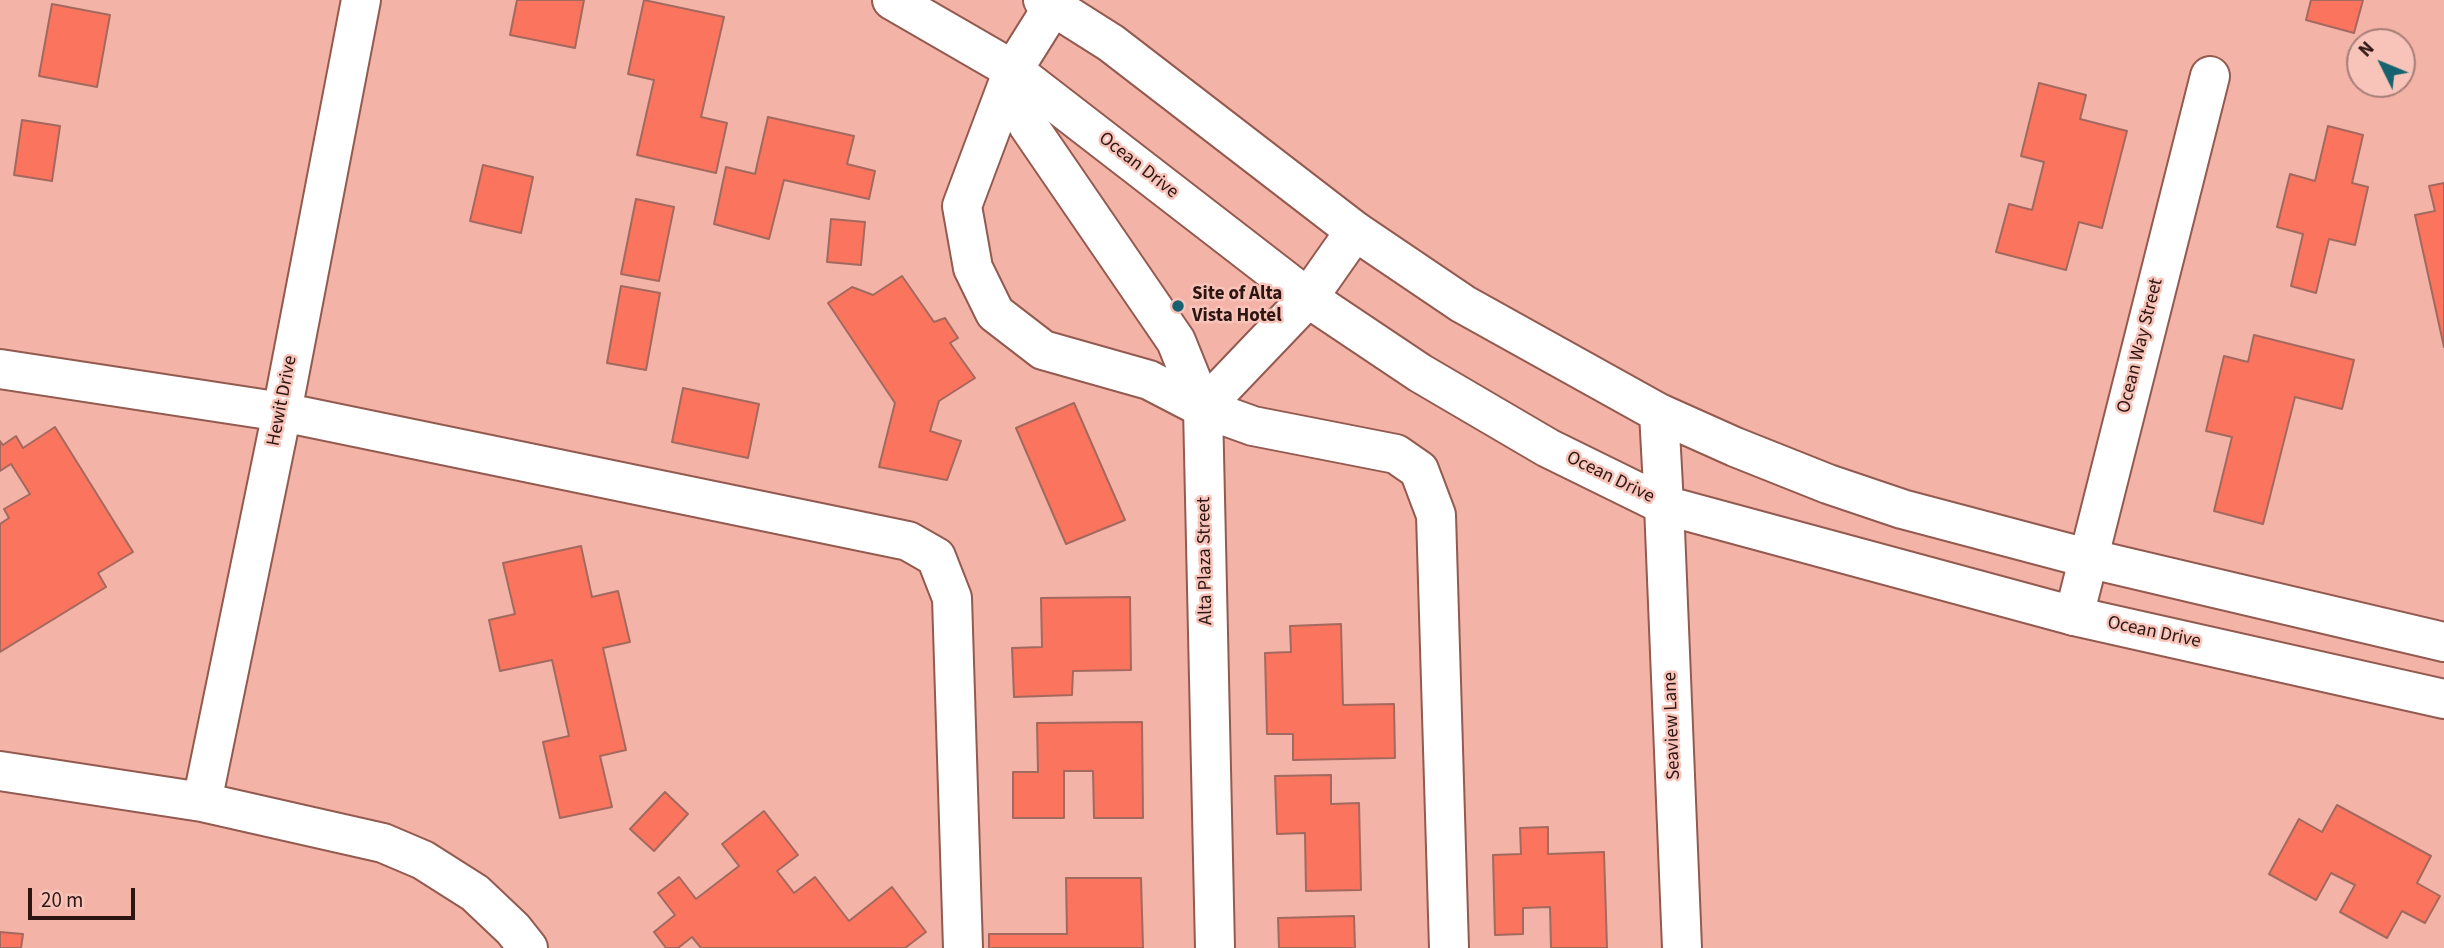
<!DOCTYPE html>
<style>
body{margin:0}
#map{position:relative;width:2444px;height:948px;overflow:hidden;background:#f3b3a7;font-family:"Source Sans 3",sans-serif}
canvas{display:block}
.north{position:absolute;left:2346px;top:28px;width:70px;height:70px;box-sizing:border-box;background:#f8c4ba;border:2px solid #a77e77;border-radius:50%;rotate:313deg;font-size:19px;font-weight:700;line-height:28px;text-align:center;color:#2d1612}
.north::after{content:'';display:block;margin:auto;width:24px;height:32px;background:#17626f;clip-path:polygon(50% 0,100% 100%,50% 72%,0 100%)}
.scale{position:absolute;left:28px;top:888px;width:107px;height:32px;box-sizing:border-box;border:4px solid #2d1612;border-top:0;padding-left:9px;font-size:21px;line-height:24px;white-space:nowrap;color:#2d1612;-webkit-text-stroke:5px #f8c4ba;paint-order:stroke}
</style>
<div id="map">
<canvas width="2444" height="948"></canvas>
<div class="north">N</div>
<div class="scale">20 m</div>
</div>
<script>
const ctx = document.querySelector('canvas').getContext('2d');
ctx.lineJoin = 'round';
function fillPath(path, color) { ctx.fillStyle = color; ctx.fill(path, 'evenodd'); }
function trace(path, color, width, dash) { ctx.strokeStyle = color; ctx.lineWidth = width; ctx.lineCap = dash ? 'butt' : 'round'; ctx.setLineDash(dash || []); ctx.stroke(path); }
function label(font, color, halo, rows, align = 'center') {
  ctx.font = font + ' "Source Sans 3",sans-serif'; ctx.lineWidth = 5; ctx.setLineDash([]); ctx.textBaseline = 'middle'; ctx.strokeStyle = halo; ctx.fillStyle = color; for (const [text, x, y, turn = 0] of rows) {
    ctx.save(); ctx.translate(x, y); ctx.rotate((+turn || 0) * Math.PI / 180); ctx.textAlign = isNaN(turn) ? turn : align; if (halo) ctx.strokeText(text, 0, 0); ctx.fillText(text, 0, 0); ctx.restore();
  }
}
const building = new Path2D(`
 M517,0H584L575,48L510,35Z
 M644,0L724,17L701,117L727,123L716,173L637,155L654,80L628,74Z
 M2311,0H2363L2354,33L2306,20Z
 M52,4L110,15L97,87L39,76Z
 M2039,83L2086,95L2080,119L2127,131L2102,228L2079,222L2066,270L1996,252L2009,204L2032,210L2044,162L2021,156Z
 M768,117L854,136L847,164L875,171L869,199L784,180L769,239L714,224L726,167L755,174Z
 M22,120L60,126L52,181L14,175Z
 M2328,126L2363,135L2352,183L2368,187L2355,245L2329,239L2316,293L2291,286L2303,234L2277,227L2290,174L2315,181Z
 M483,165L533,177L521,233L470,221Z
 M2444,183V347L2415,215L2435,211L2429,186Z
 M636,199L674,207L659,281L621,274Z
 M831,219L865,222L861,265L827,262Z
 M902,276L934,322L945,318L958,338L950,343L975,378L939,401L930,431L961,441L947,480L879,467L895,403L828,303L852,287L873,295Z
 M621,286L660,293L646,370L607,363Z
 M2254,335L2354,360L2342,409L2295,397L2263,524L2214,511L2232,437L2206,431L2224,356L2248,362Z
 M683,388L759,404L748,458L672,442Z
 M1074,403L1125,520L1066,544L1016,428Z
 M55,427L133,552L98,573L106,587L0,652V524L9,518L4,509L30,494L11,464L0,471V441L3,445L16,436L23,448Z
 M581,546L592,597L618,591L630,642L603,648L626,750L600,756L612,807L560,818L543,742L569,736L552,660L500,671L489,620L515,614L503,563Z
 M1130,597L1131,670L1073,671L1072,695L1014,697L1012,648L1042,647L1041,598Z
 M1341,624L1343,705L1394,704L1395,758L1293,760V734H1267L1265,653L1291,652L1290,626Z
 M1142,722L1143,818H1094L1093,771H1064V818H1013V772H1038L1037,723Z
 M1331,775V804L1359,803L1361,890L1306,891L1305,833L1277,834L1275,776Z
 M665,792L688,814L654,851L630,829Z
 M2337,805L2431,856L2417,883L2440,896L2425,923L2402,911L2387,938L2340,912L2355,885L2331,873L2316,900L2269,874L2299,819L2322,832Z
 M764,811L798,855L777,871L794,893L815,877L849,921L892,887L926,932L905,948H701L692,937L678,948H666L654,932L675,915L658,893L679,877L696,899L739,866L722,844Z
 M1548,827V854L1604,852L1607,948H1551L1550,907L1523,908V934L1495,935L1493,855L1521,854L1520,828Z
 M1066,878H1141L1143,948H989V934H1067Z
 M1354,916L1355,948H1279L1278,918Z
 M0,932L23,934L21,948H0Z`);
fillPath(building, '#fb745e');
trace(building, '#a3695f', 2);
const minor = new Path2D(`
 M1013,70L962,206L973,268L995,313L1043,350L1149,380L1203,408L1253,426L1396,454L1419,470L1436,515L1449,948
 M1013,70L1028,125L1176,341L1203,408
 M0,369L282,412L908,541L936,557L952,598L963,948
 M1664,505L1682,948
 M2074,616L2210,76
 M0,771L202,802L383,843L423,860L475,893L513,929L528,948
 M202,802L282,412L361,0
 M1215,948L1203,408L1308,298L1355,231`);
const major = new Path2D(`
 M892,0L1013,70L1308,298L1420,373L1548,448L1664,505L2074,616L2444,699
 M1043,0L1111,43L1355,231L1463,304L1659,413L1735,447L1828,484L1902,509L2087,558L2444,642
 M1013,70L1053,6
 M1659,413L1664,505`);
trace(minor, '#935a50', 42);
trace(major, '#935a50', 42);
trace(minor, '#fff', 38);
trace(major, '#fff', 38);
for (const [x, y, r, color] of [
 [1178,306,7,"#17626f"]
]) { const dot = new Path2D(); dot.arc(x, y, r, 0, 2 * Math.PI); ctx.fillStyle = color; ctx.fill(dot); trace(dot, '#f8c4ba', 2.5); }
label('19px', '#2d1612', '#f8c4ba', [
 ["Ocean Drive",1138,166,38],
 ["Ocean Way Street",2141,346,-76],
 ["Hewit Drive",283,401,-79],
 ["Ocean Drive",1610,478,26],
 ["Alta Plaza Street",1206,561,-91],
 ["Ocean Drive",2154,633,12],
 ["Seaview Lane",1673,726,-92]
]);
label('bold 19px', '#2d1612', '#f8c4ba', [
 ["Site of Alta",1192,295],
 ["Vista Hotel",1192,317]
], 'left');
</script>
